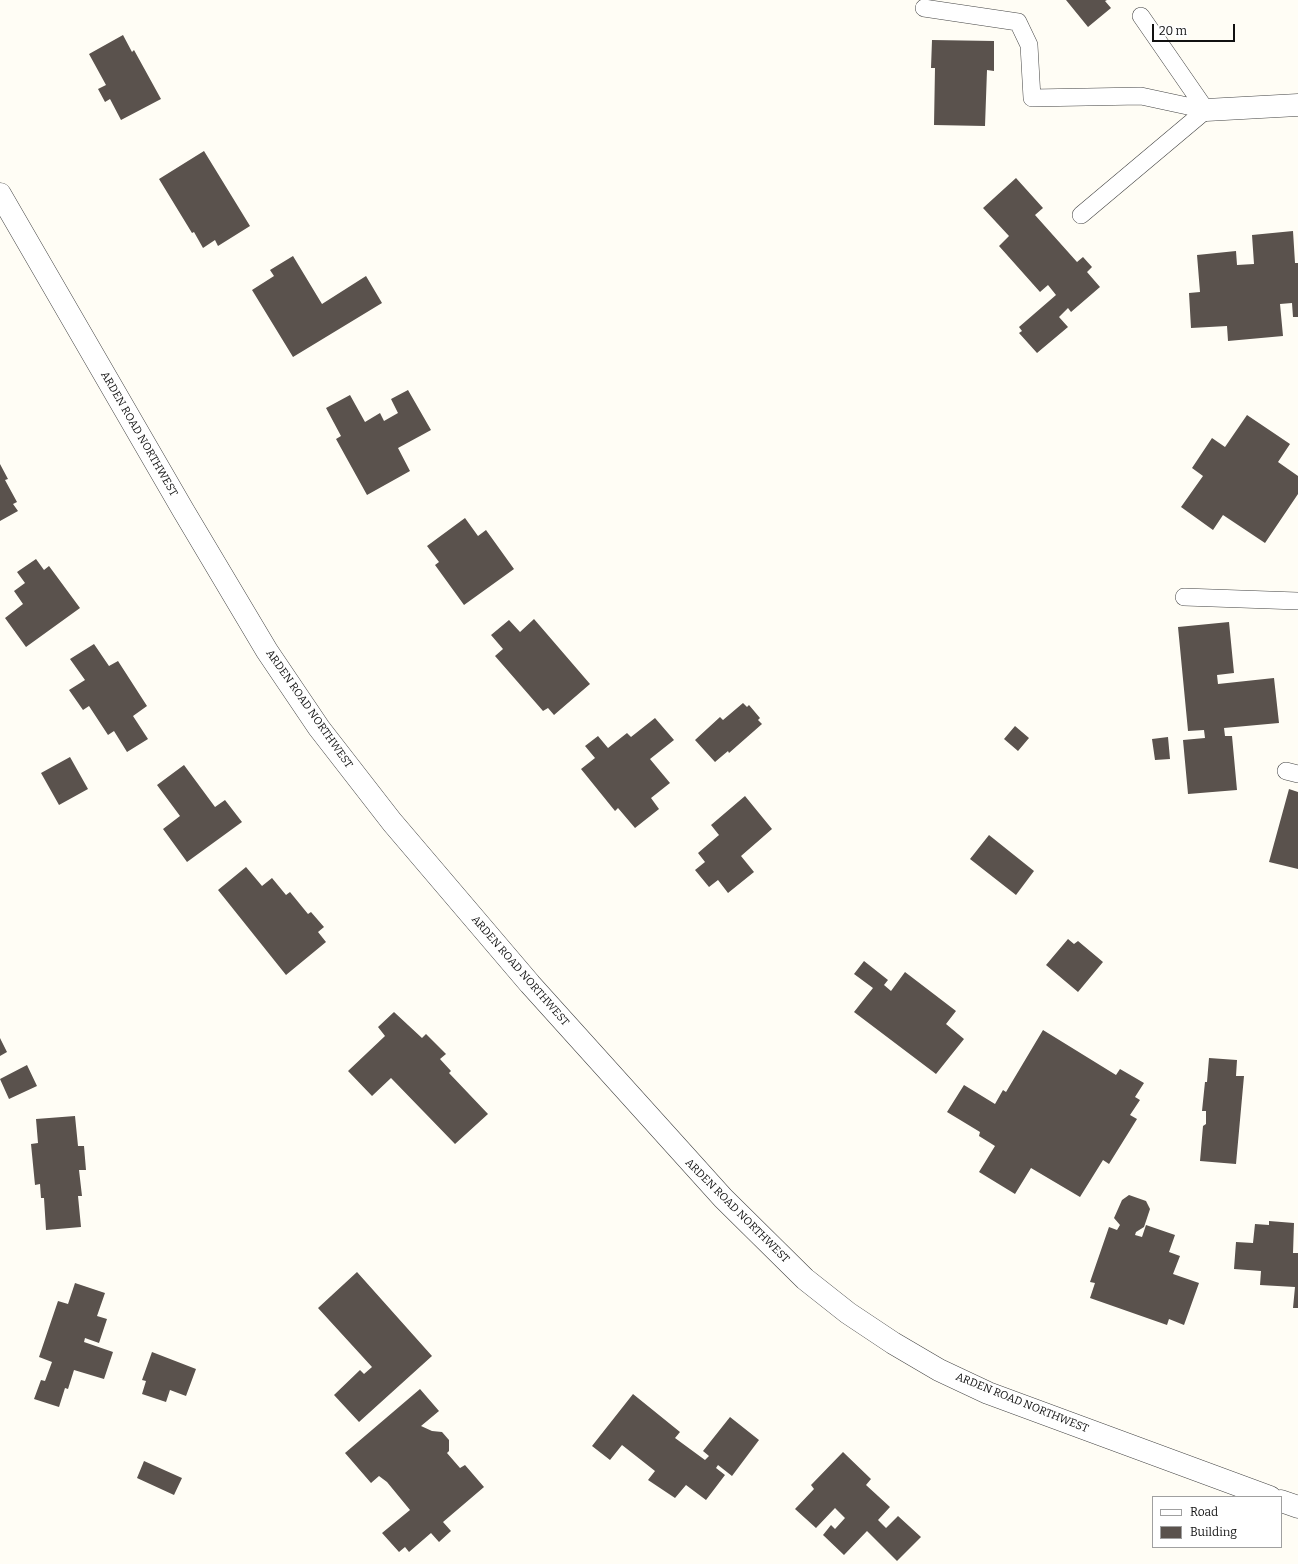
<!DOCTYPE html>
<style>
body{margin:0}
#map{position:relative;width:1298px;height:1564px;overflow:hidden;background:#fffdf5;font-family:Bitter,serif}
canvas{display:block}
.legend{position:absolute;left:1152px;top:1496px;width:130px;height:52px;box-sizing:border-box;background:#fff;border:1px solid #a0a0a0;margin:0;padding:5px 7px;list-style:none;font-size:12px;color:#111}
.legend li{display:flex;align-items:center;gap:8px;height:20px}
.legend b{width:20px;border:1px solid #a0a0a0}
.scale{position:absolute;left:1152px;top:24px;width:83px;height:18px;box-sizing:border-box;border:2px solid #111;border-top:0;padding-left:5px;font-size:12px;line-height:14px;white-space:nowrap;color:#111;-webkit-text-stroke:3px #fff;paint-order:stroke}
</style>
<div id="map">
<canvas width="1298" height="1564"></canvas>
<ul class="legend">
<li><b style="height:5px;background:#fff"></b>Road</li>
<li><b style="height:11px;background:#5a524d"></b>Building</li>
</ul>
<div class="scale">20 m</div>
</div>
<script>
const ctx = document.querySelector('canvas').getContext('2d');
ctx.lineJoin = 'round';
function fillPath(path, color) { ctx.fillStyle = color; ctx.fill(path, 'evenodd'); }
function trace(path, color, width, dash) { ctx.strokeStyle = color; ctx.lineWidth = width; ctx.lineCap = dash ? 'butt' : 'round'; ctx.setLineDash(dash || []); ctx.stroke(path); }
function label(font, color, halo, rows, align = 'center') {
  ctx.font = font + ' Bitter,serif'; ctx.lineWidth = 4; ctx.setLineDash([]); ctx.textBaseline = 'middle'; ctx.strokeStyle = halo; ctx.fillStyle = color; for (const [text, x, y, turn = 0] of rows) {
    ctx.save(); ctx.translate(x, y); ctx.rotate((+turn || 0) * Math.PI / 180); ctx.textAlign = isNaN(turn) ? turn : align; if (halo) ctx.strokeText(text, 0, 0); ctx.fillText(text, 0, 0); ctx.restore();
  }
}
fillPath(new Path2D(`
 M1066,0H1107L1105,1L1111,8L1088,27Z
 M123,35L132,52L134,50L161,99L121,120L110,99L105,102L98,89L106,85L89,54Z
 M932,40L994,41V71L987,70L985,126L934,125L935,68H931Z
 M204,151L250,226L218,246L215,240L203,248L194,232L192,233L159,179Z
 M1016,178L1043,208L1035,215L1077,262L1083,257L1092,267L1087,272L1100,287L1071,312L1068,308L1059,317L1068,327L1037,353L1019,333L1022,331L1019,327L1056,295L1048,285L1040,292L999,246L1009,236L983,208Z
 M1293,231L1295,263H1298V317H1293L1292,303L1280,304L1283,336L1228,341L1227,326L1191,328L1189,293L1200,292L1197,255L1236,251L1237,265L1254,264L1252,235Z
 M293,256L322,304L366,276L382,303L293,357L252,290L274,276L270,270Z
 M408,390L431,430L398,448L410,471L367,495L336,439L341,436L326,408L350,395L365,422L380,413L384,421L398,413L391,399Z
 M1247,415L1290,444L1278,462L1298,476V494L1265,543L1223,515L1213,530L1181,507L1203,476L1192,468L1212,438L1225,447Z
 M0,464L8,479L5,480L17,502L13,504L18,511L0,521Z
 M465,518L478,536L486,530L514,569L464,605L435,565L439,562L427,546Z
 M36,559L44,570L49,566L80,608L26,647L5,618L23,604L14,591L25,583L17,572Z
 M534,619L590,684L554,715L548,708L543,711L495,656L503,649L491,635L509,620L520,632Z
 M1229,622L1234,673L1217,675L1218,684L1274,678L1279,723L1224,728L1225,736H1232L1237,790L1188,794L1183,740L1205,738L1204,730L1188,731L1178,627Z
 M94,644L109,666L118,661L147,706L133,716L148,739L127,752L114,731L108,735L89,706L83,710L69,690L85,680L70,659Z
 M743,703L747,707L749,705L760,718L758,720L762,724L729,753L728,751L715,762L695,740L720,717L723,720Z
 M655,718L674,740L650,759L670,783L651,798L659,809L635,828L618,808L615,811L581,769L595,758L585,746L598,736L608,748L627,733L631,737Z
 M1015,726L1029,738L1018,751L1004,739Z
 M1168,737L1170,759L1155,760L1152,739Z
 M70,757L88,789L59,805L41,773Z
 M184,765L215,807L225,800L242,822L187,862L163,829L180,816L157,785Z
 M1289,789L1298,792V869L1269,862Z
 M745,796L772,829L741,856L754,872L728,893L718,880L709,887L695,870L705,862L698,853L719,835L711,825Z
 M989,835L1034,871L1016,895L970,859Z
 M246,867L262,886L272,878L286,895L290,892L308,914L311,912L324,927L318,932L326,942L286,975L218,890Z
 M1068,939L1074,944L1078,941L1103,962L1078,992L1046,965Z
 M864,961L888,980L884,985L891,991L905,972L956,1011L946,1024L964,1039L936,1074L854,1012L873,988L854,974Z
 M394,1012L422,1038L426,1034L446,1054L440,1059L451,1071L449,1073L488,1114L455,1144L391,1078L372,1096L348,1071L385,1036L378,1027Z
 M1043,1030L1116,1075L1120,1069L1144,1083L1135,1097L1140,1100L1130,1115L1137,1119L1109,1164L1103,1160L1080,1197L1031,1168L1015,1194L979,1172L995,1146L979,1136L980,1132L947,1112L964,1085L995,1104L1003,1090L1006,1092Z
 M0,1038L7,1052L0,1056Z
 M1209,1058L1237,1060L1236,1076H1244L1236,1164L1200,1161L1203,1126L1206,1124V1111H1202L1205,1082H1207Z
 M27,1065L37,1086L9,1099L0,1079Z
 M75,1116L78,1146H84L86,1170H79L82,1196H78L81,1227L46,1230L44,1198H41L40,1184L35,1185L31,1144L38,1143L36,1119Z
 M1129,1195L1146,1201L1150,1209L1144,1227L1136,1232L1135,1235L1142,1237L1146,1225L1175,1235L1169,1252L1180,1256L1173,1274L1199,1283L1184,1325L1169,1319L1167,1325L1090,1298L1095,1283L1090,1282L1109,1227L1117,1230L1120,1225L1114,1218L1122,1200Z
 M1269,1221L1294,1223L1293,1253H1298V1308H1293L1295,1287L1260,1285L1261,1271L1234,1269L1236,1242L1253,1243L1255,1224L1269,1225Z
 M357,1272L432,1356L359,1422L334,1395L360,1370L364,1374L372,1367L318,1308Z
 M75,1283L105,1293L97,1316L107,1319L99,1343L85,1338L84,1342L113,1352L104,1379L74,1370L68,1389L65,1388L59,1407L34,1399L41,1380L45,1381L52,1362L39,1357L58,1301L68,1304Z
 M152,1352L196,1369L186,1396L170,1390L166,1402L142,1394L146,1381L142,1380Z
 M420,1389L439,1411L421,1426L432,1431L442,1432L449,1440V1451L447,1453L460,1468L465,1465L484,1487L443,1522L451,1531L439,1542L431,1533L409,1552L405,1547L399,1552L382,1533L410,1510L387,1482L379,1476L371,1483L345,1453Z
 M633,1394L680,1432L675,1438L705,1460L709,1456L703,1451L730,1417L759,1440L732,1476L718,1465L716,1468L725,1475L706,1500L686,1485L675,1498L648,1480L655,1471L622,1445L610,1460L592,1446Z
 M843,1452L871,1479L866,1485L890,1507L878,1520L886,1528L898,1516L921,1537L897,1561L867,1531L844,1555L823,1535L831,1525L835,1529L845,1518L835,1508L816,1528L795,1509L814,1489L811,1485Z
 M144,1461L182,1478L174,1495L137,1478Z`), '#5a524d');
const lane = new Path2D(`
 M924,8L1018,22L1029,45L1032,98L1141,96L1206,110
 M1141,16L1206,110
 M1081,215L1206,110
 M1184,597L1298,601
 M1286,771L1298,774`);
const street = new Path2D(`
 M1206,110L1298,105
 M0,194L183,510L267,651L319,728L392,822L530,984L723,1198L805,1279L848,1313L893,1343L939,1370L988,1393L1270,1497
 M1281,1501L1298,1507`);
trace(lane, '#444', 18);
trace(street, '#444', 23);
trace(lane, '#fff', 17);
trace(street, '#fff', 22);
label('11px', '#111', '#fff', [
 ["ARDEN ROAD NORTHWEST",139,434,60],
 ["ARDEN ROAD NORTHWEST",309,709,55],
 ["ARDEN ROAD NORTHWEST",520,971,49],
 ["ARDEN ROAD NORTHWEST",737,1211,45],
 ["ARDEN ROAD NORTHWEST",1022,1403,22]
]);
</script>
